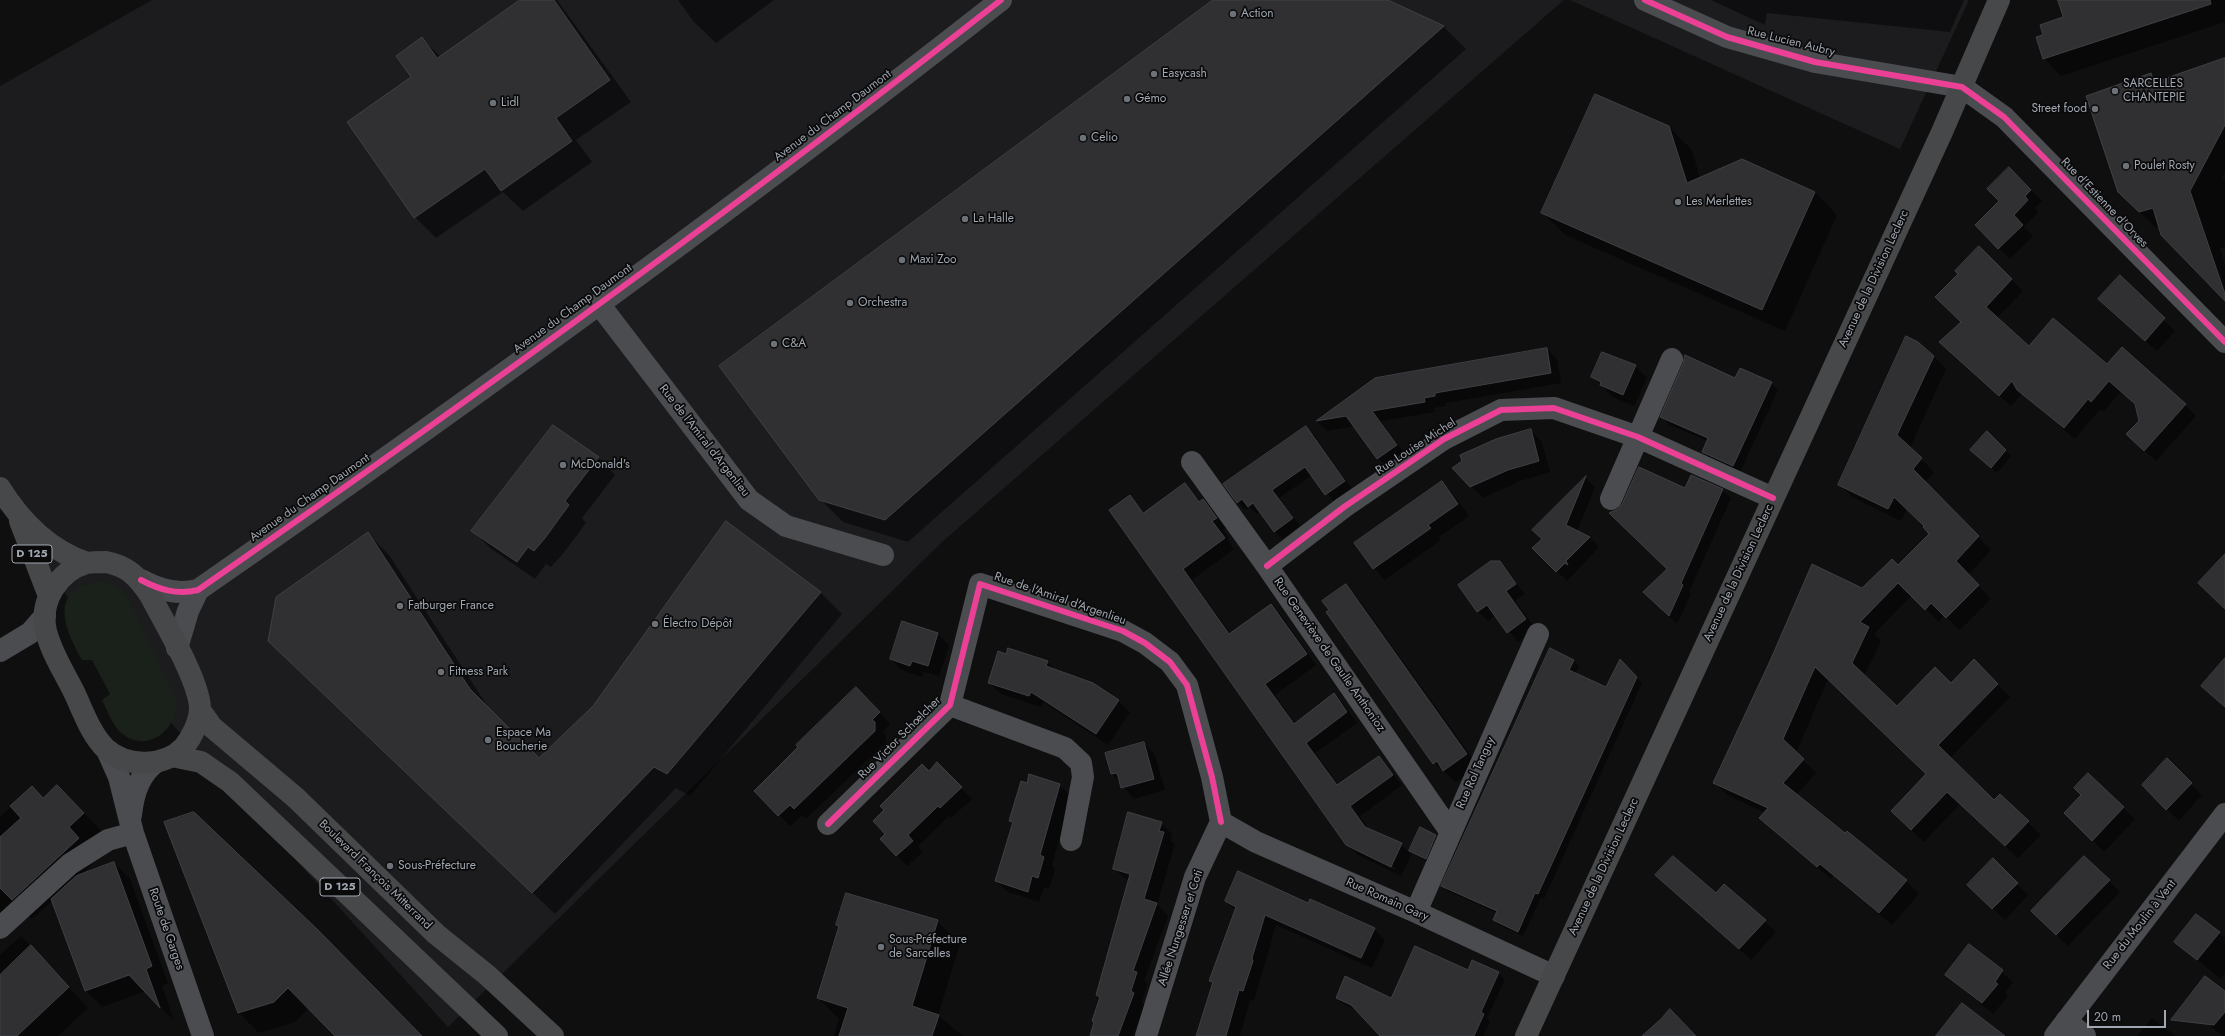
<!DOCTYPE html>
<meta charset="utf-8">
<style>
body{margin:0}
#map{position:relative;width:2225px;height:1036px;overflow:hidden;background:#0f0f10;font-family:Jost,sans-serif}
canvas{display:block}
.scale{position:absolute;left:2087px;top:1010px;width:79px;height:18px;box-sizing:border-box;border:2px solid #a0a7b1;border-top:0;padding-left:5px;font-size:12px;line-height:14px;white-space:nowrap;color:#a0a7b1;-webkit-text-stroke:3px #0a0a0b;paint-order:stroke}
</style>
<div id="map">
<canvas width="2225" height="1036"></canvas>
<div class="scale">20 m</div>
</div>
<script>
const ctx = document.querySelector('canvas').getContext('2d');
ctx.lineJoin = 'round';
function fillPath(path, color) { ctx.fillStyle = color; ctx.fill(path, 'evenodd'); }
function trace(path, color, width, dash) { ctx.strokeStyle = color; ctx.lineWidth = width; ctx.lineCap = dash ? 'butt' : 'round'; ctx.setLineDash(dash || []); ctx.stroke(path); }
function label(font, color, halo, rows, align = 'center') {
  ctx.font = font + ' Jost,sans-serif'; ctx.lineWidth = 3.5; ctx.setLineDash([]); ctx.textBaseline = 'middle'; ctx.strokeStyle = halo; ctx.fillStyle = color; for (const [text, x, y, turn = 0] of rows) {
    ctx.save(); ctx.translate(x, y); ctx.rotate((+turn || 0) * Math.PI / 180); ctx.textAlign = isNaN(turn) ? turn : align; if (halo) ctx.strokeText(text, 0, 0); ctx.fillText(text, 0, 0); ctx.restore();
  }
}
fillPath(new Path2D(`
 M152,0H1564L941,543L448,1027L91,635L4,495L0,484V86Z
 M1570,0H1969L1900,149Z`), '#1c1c1e');
fillPath(new Path2D(`
 M102,581C115,584 122,588 129,600L176,700C178,731 146,755 120,732C112,724 107,710 102,700L110,694L92,660H82C64,627 47,588 102,581Z`), '#1a201a');
fillPath(new Path2D(`
 M522,0H557L631,102L576,140L592,162L523,211L503,192L436,238L415,217L348,123L412,77L422,39L441,57Z
 M678,0H774L716,43L693,21Z
 M1214,0H1385L1443,26L1466,49L908,542L843,522L820,499Z
 M1711,0H1964L1950,32L1767,13L1765,25Z
 M2059,0H2225V22L2061,76L2044,58L2045,35L2065,18Z
 M2225,60V172L2221,179L2225,178V247L2220,248L2225,264V300L2181,256H2184L2160,227L2156,228L2119,191L2150,74L2158,82Z
 M1669,127L1692,150L1700,178L1815,192L1837,215L1785,331L1565,235L1542,212Z
 M2009,168L2042,201L2035,208L2038,212L2024,227L2033,236L2010,259L1977,225L2000,201Z
 M1979,247L2023,291L1997,318L2029,347L2108,366L2185,405L2196,416L2156,461L2138,445L2141,421L2136,405L2121,391L2103,412L2100,409L2075,439L2022,394L2011,406L1951,353L1962,322L1959,274Z
 M2120,276L2175,331L2157,351L2111,311Z
 M1547,349L1557,359L1561,383L1445,403V406L1434,408L1435,412L1381,421L1406,456L1388,468L1378,458L1355,426L1327,431L1317,421L1375,379Z
 M1934,356L1946,369L1910,448L1934,472L1925,482L1991,550L1968,575L1991,599L1960,630L1944,615L1939,622L1912,595L1874,634L1881,641L1864,676L1897,708L1951,684L1974,661L2010,697L1950,758L1994,802L2000,795L2041,835L2018,858L1960,804L1924,842L1905,824L1927,774L1828,679L1796,753L1816,773L1796,795L1845,835L1906,881L1919,894L1892,925L1833,876L1831,879L1773,831L1760,818L1765,813L1727,795L1714,782L1863,589L1898,566L1930,534L1907,508L1901,521L1852,497L1839,484Z
 M1635,366L1647,378L1634,406L1613,397L1593,377Z
 M1736,379L1771,383L1778,390L1740,472L1710,459L1703,452L1707,441L1668,424L1662,417Z
 M1306,427L1314,435L1352,489L1334,502L1312,475L1279,498L1300,526L1282,539L1260,511L1256,514L1250,507L1245,510L1238,502Z
 M1530,430L1542,442L1550,472L1520,481L1483,498L1453,468Z
 M1987,433L2011,456L1997,473L1977,455Z
 M598,457L615,475L582,518L586,523L562,555L551,567L546,564L535,579L490,548L473,531Z
 M1586,478L1595,487L1577,532L1590,537L1599,547L1567,581L1544,558L1543,539L1533,530Z
 M1442,482L1453,494L1469,516L1439,537L1441,540L1385,580L1374,568Z
 M1185,484L1200,502L1203,500L1213,510L1226,528L1223,530L1229,538L1227,539L1234,549L1192,580L1231,634L1271,605L1281,615L1316,665L1275,695L1295,724L1334,694L1344,704L1357,723L1315,753L1339,785L1379,757L1402,785L1360,816L1369,830L1401,844L1409,852L1420,828L1436,835L1441,841L1431,864L1412,853L1401,876L1358,855L1351,849L1395,870L1396,868L1347,844L1130,497L1145,513Z
 M1685,489L1722,490L1731,498L1689,592L1691,594L1677,624L1653,600L1668,569L1619,510Z
 M367,533L389,555L492,713L539,760L820,592L842,614L690,796L676,788L555,914L291,663Z
 M1499,562L1525,594L1515,601L1536,629L1518,642L1496,615L1488,621L1478,611Z
 M1345,585L1357,597L1478,766L1456,782L1434,763L1330,610Z
 M903,622L938,634L949,645L939,676L924,672L922,677L902,670L891,659Z
 M1007,655L1047,662L1056,670L1118,701L1130,712L1108,745L1043,702L1041,707L1001,694L989,683Z
 M1574,661L1579,666L1576,673L1607,689L1620,661L1642,683L1544,899L1541,898L1523,936L1499,925L1494,920L1497,913L1448,891L1443,886Z
 M868,699L890,724L883,732L886,735V742L806,819L802,815L790,826L756,791Z
 M1144,743L1155,755L1165,790L1134,799L1112,774Z
 M2167,760L2202,795L2179,821L2143,785Z
 M937,764L972,799L951,818L949,816L918,846L923,852L907,866L882,839Z
 M2088,774L2135,819L2104,852L2066,813L2083,795Z
 M1027,784L1060,785L1071,796L1052,865L1055,869L1049,889L1044,887L1039,902L1008,892L996,881L1014,823L1011,820Z
 M32,788L43,799L77,806L103,833L98,859L80,875L114,863L130,879L168,983L162,986L174,1021L146,991L102,1007L86,991L52,901L32,919L21,909L0,916V817Z
 M165,823L421,1036H336L309,1008L295,1022L259,1033L239,1013Z
 M1161,823L1172,834L1170,840L1175,844L1157,904L1168,916L1144,981L1148,984L1142,1002L1145,1005L1133,1036H1091L1100,998L1097,995L1129,881L1114,869Z
 M1993,860L2028,895L2005,920L1980,896Z
 M1657,875L1716,894L1724,885L1776,932L1751,960Z
 M2109,881L2120,892L2068,946L2032,911Z
 M1226,901L1308,904L1374,929L1385,940L1372,968L1276,925L1254,1001L1250,1000L1240,1036H1197L1213,983L1210,980L1236,911Z
 M2197,915L2225,938V973L2221,979L2175,942Z
 M937,921L960,944L938,1015L963,1036H834L839,1019L818,998L840,927L837,924Z
 M21,936L88,1008L58,1036H0V955Z
 M1969,945L2013,982L2005,993L2008,996L1993,1014L1946,975Z
 M1469,971L1498,973L1505,980L1487,1018L1490,1021L1483,1036H1383L1360,1012L1343,1004L1337,998L1392,999Z
 M2225,992V1036H2223L2196,1015Z
 M2152,1018L2173,1034L2175,1036H2137Z`), '#0007');
const building = new Path2D(`
 M520,0H554L610,80L556,118L572,141L501,191L485,169L414,218L347,122L411,77L396,56L422,37L437,58Z
 M1213,0H1388L1444,26L885,520L819,500L719,366Z
 M2058,0H2210L2211,4L2043,59L2036,37L2043,35L2040,25L2063,17Z
 M2225,58V125L2190,191L2225,294V301L2161,235L2153,208L2139,212L2118,192L2086,96L2151,73L2154,82Z
 M1595,94L1669,126L1687,183L1742,159L1815,192L1762,310L1541,213Z
 M2009,167L2031,190L2025,196L2028,200L2014,215L2023,225L1998,249L1975,225L1999,201L1987,189Z
 M1979,246L2012,279L1986,307L2029,346L2053,318L2107,364L2122,347L2186,404L2144,451L2126,434L2139,421L2135,404L2109,381L2091,402L2088,399L2064,428L2017,390L2012,381L1999,396L1939,342L1961,322L1935,297L1958,274L1955,271Z
 M2120,275L2165,318L2145,341L2098,299Z
 M1906,336L1918,342L1934,356L1897,435L1922,458L1913,469L1979,536L1956,561L1979,585L1946,618L1931,603L1925,610L1898,583L1860,622L1869,627L1852,663L1897,706L1935,667L1951,683L1974,659L1998,684L1938,745L1994,800L2000,794L2029,821L2005,846L1947,792L1911,830L1891,811L1926,774L1815,667L1783,739L1804,759L1783,783L1845,833L1847,831L1907,880L1879,913L1820,864L1817,867L1759,818L1768,808L1713,783L1770,661L1812,564L1862,588L1892,559L1898,565L1929,534L1923,527L1924,526L1894,497L1888,509L1838,485Z
 M1547,348L1551,373L1435,393V396L1424,398L1425,402L1372,411L1397,445L1377,459L1346,416L1316,421L1375,378Z
 M1602,352L1636,365L1623,395L1600,385L1601,382L1591,377Z
 M1685,355L1735,378L1740,368L1772,382L1733,466L1702,452L1708,438L1660,417L1683,364Z
 M553,425L599,457L565,501L569,505L545,538L534,551L528,547L517,562L471,531Z
 M1306,426L1345,481L1325,495L1305,467L1272,490L1293,518L1274,532L1253,503L1248,507L1242,499L1237,503L1223,484Z
 M1531,429L1539,461L1508,470L1470,487L1452,468L1462,461L1460,455L1496,439Z
 M1987,431L2006,450L1991,468L1970,450Z
 M1639,467L1685,488L1691,475L1723,489L1681,583L1683,585L1669,616L1643,592L1667,569L1609,513L1618,509L1622,504Z
 M1586,476L1566,525L1590,537L1566,561L1568,565L1565,563L1556,572L1532,548L1542,539L1532,530Z
 M1442,481L1458,504L1428,525L1431,528L1373,569L1354,543Z
 M1185,483L1199,502L1203,499L1217,518L1212,521L1225,538L1183,569L1229,634L1271,604L1307,654L1265,684L1294,724L1334,693L1347,712L1306,743L1337,785L1379,756L1393,775L1350,806L1365,827L1402,843L1391,867L1346,845L1109,510L1130,495L1143,513Z
 M726,521L821,592L667,774L654,767L532,893L268,641L276,597L368,532L470,689L539,758L593,706Z
 M2225,554V609L2198,583Z
 M1491,561H1500L1516,584L1506,591L1526,619L1507,633L1487,605L1477,612L1458,585Z
 M1346,584L1467,754L1443,771L1437,761L1433,764L1326,612L1329,610L1322,601Z
 M902,621L938,633L928,666L912,661L910,666L890,659Z
 M1008,648L1048,661L1046,666L1093,683L1119,700L1096,734L1031,692L1029,696L988,683L998,651L1006,654Z
 M1550,648L1574,660L1569,670L1606,687L1620,659L1637,677L1538,894L1535,893L1518,932L1493,920L1497,911L1441,886Z
 M2225,658V707L2201,686Z
 M856,687L880,712L872,720L875,722V731L794,809L790,805L778,816L754,791L798,747L796,745Z
 M1144,742L1154,779L1121,788L1117,773L1111,774L1105,753Z
 M2167,758L2192,783L2166,810L2142,785Z
 M937,762L962,787L940,808L938,806L908,835L913,841L896,856L880,839L885,834L873,821L884,810L880,806L922,764L929,771Z
 M2088,773L2124,807L2092,841L2064,813L2081,795L2074,788Z
 M1029,774L1060,784L1040,855L1044,857L1038,878L1032,876L1028,892L995,881L1013,822L1009,821L1021,781L1027,783Z
 M57,785L84,813L69,827L79,838L12,900L0,888V837L21,818L10,806L32,786L43,798Z
 M194,812L317,929L422,1036H335L288,988L274,1002L238,1013L164,822Z
 M1128,812L1162,822L1159,831L1164,832L1144,899L1157,903L1133,971L1137,972L1131,991L1134,993L1118,1036H1090L1094,1022L1092,1021L1100,997L1096,995L1130,874L1113,869Z
 M1420,827L1436,835L1426,859L1409,851Z
 M1673,856L1716,893L1724,884L1766,920L1739,949L1655,875Z
 M2084,856L2110,880L2056,935L2031,911Z
 M1993,858L2018,883L1992,909L1967,885Z
 M114,862L152,966L146,969L160,1008L129,975L85,991L51,899L76,876Z
 M1238,871L1308,903L1310,899L1375,928L1361,958L1265,915L1252,958L1253,961L1243,991L1239,990L1226,1036H1196L1213,982L1209,981L1236,907L1225,901Z
 M846,893L938,920L912,1006L939,1015L932,1036H839L848,1008L817,998L839,926L836,925Z
 M2196,914L2220,932L2197,960L2174,942Z
 M1969,944L2003,970L1995,982L1998,984L1982,1003L1945,975Z
 M31,945L69,987L17,1036H0V975Z
 M1415,946L1468,970L1472,960L1499,972L1481,1012L1484,1014L1474,1036H1380L1351,1005L1336,998L1345,976L1391,998Z
 M2205,976L2225,991V1012L2214,1025L2171,1020Z
 M1962,1003L2005,1036H1936Z
 M1670,1009L1696,1036H1642L1661,1019Z`);
fillPath(building, '#303032');
trace(building, '#3e4044', 1);
trace(new Path2D(`
 M1645,0L1727,37L1815,62L1962,87L2004,117L2225,342
 M599,304L749,500L786,526L883,555
 M1192,462L1267,566L1450,831
 M1611,499L1672,359
 M1267,566L1344,507L1444,439L1501,410L1554,408L1638,437L1773,498
 M141,580C160,590 177,595 198,590C471,400 740,205 1001,0
 M177,648L188,611L198,590
 M0,651L30,633L45,616
 M950,705L1065,748L1081,763L1083,777L1071,840
 M107,750L119,777L133,833L203,1036
 M131,815C133,795 139,774 156,762
 M1221,822L1256,842L1416,912L1554,976
 M828,824L950,705L980,584L1123,631L1145,643L1170,662L1187,685L1212,777L1221,822
 M1416,912L1538,634
 M0,928L70,864L108,840L133,833
 M2066,1021L2085,1036
 M1146,1036L1195,877L1221,822
 M2055,1036L2225,814`), '#4a4c4f', 22);
trace(new Path2D(`
 M0,488C21,522 49,550 87,563
 M20,521L49,596
 M106,562C128,566 138,577 150,595C164,622 199,680 200,708C200,721 192,737 184,747C165,767 127,768 106,749C91,735 83,711 74,692C64,672 51,652 46,631C39,602 58,571 87,563C93,562 100,562 106,562Z
 M200,710L212,727L296,798L436,934L487,975L553,1036
 M172,756L201,762L230,782L497,1036
 M1526,1036L1942,132L1999,0`), '#46484a', 22);
trace(new Path2D(`
 M1645,0L1727,37L1815,62L1962,87L2004,117L2225,342
 M1267,566L1344,507L1444,439L1501,410L1554,408L1638,437L1773,498
 M141,580C160,590 177,595 198,590C471,400 740,205 1001,0
 M828,824L950,705L980,584L1123,631L1145,643L1170,662L1187,685L1212,777L1221,822`), '#ea4096', 6);
for (const [x, y, r, color] of [
 [1233,14,4,"#6d7279"],
 [1154,74,4,"#6d7279"],
 [2115,91,4,"#6d7279"],
 [1127,99,4,"#6d7279"],
 [493,103,4,"#6d7279"],
 [2095,109,4,"#6d7279"],
 [1083,138,4,"#6d7279"],
 [2126,166,4,"#6d7279"],
 [1678,202,4,"#6d7279"],
 [965,219,4,"#6d7279"],
 [902,260,4,"#6d7279"],
 [850,303,4,"#6d7279"],
 [774,344,4,"#6d7279"],
 [563,465,4,"#6d7279"],
 [400,606,4,"#6d7279"],
 [655,624,4,"#6d7279"],
 [441,672,4,"#6d7279"],
 [488,740,4,"#6d7279"],
 [390,866,4,"#6d7279"],
 [881,947,4,"#6d7279"]
]) { const dot = new Path2D(); dot.arc(x, y, r, 0, 2 * Math.PI); ctx.fillStyle = color; ctx.fill(dot); trace(dot, '#0a0a0b', 1.5); }
for (const [x, y, w] of [
 [32,554,40],
 [340,887,40]
]) { const box = new Path2D(); box.roundRect(x - w / 2, y - 9, w, 18, 3); ctx.fillStyle = '#0a0a0b'; ctx.fill(box); trace(box, '#a0a7b1', 1); }
label('bold 11px', '#a0a7b1', null, [
 ["D 125",32,554],
 ["D 125",340,887]
]);
label('12px', '#a0a7b1', '#0a0a0b', [
 ["Action",1241,14],
 ["Easycash",1162,74],
 ["SARCELLES",2123,84],
 ["CHANTEPIE",2123,98],
 ["Gémo",1135,99],
 ["Lidl",501,103],
 ["Street food",2087,109,"right"],
 ["Celio",1091,138],
 ["Poulet Rosty",2134,166],
 ["Les Merlettes",1686,202],
 ["La Halle",973,219],
 ["Maxi Zoo",910,260],
 ["Orchestra",858,303],
 ["C&A",782,344],
 ["McDonald's",571,465],
 ["Fatburger France",408,606],
 ["Électro Dépôt",663,624],
 ["Fitness Park",449,672],
 ["Espace Ma",496,733],
 ["Boucherie",496,747],
 ["Sous-Préfecture",398,866],
 ["Sous-Préfecture",889,940],
 ["de Sarcelles",889,954]
], 'left');
label('12px', '#a0a7b1', '#0a0a0b', [
 ["Rue Lucien Aubry",1791,42,14],
 ["Avenue du Champ Daumont",833,116,-37],
 ["Rue d'Estienne d'Orves",2104,203,46],
 ["Avenue de la Division Leclerc",1874,279,-65],
 ["Avenue du Champ Daumont",573,309,-36],
 ["Rue de l'Amiral d'Argenlieu",704,441,52],
 ["Rue Louise Michel",1416,447,-33],
 ["Avenue du Champ Daumont",310,498,-35],
 ["Avenue de la Division Leclerc",1739,573,-65],
 ["Rue de l'Amiral d'Argenlieu",1060,599,19],
 ["Rue Geneviève de Gaulle Anthonioz",1329,655,55],
 ["Rue Victor Schœlcher",900,738,-45],
 ["Rue Rol Tanguy",1476,773,-66],
 ["Avenue de la Division Leclerc",1604,867,-65],
 ["Boulevard François Mitterrand",375,875,44],
 ["Rue Romain Gary",1387,900,24],
 ["Rue du Moulin à Vent",2140,925,-52],
 ["Allée Nungesser et Coti",1181,928,-72],
 ["Route de Garges",166,929,71]
]);
</script>
